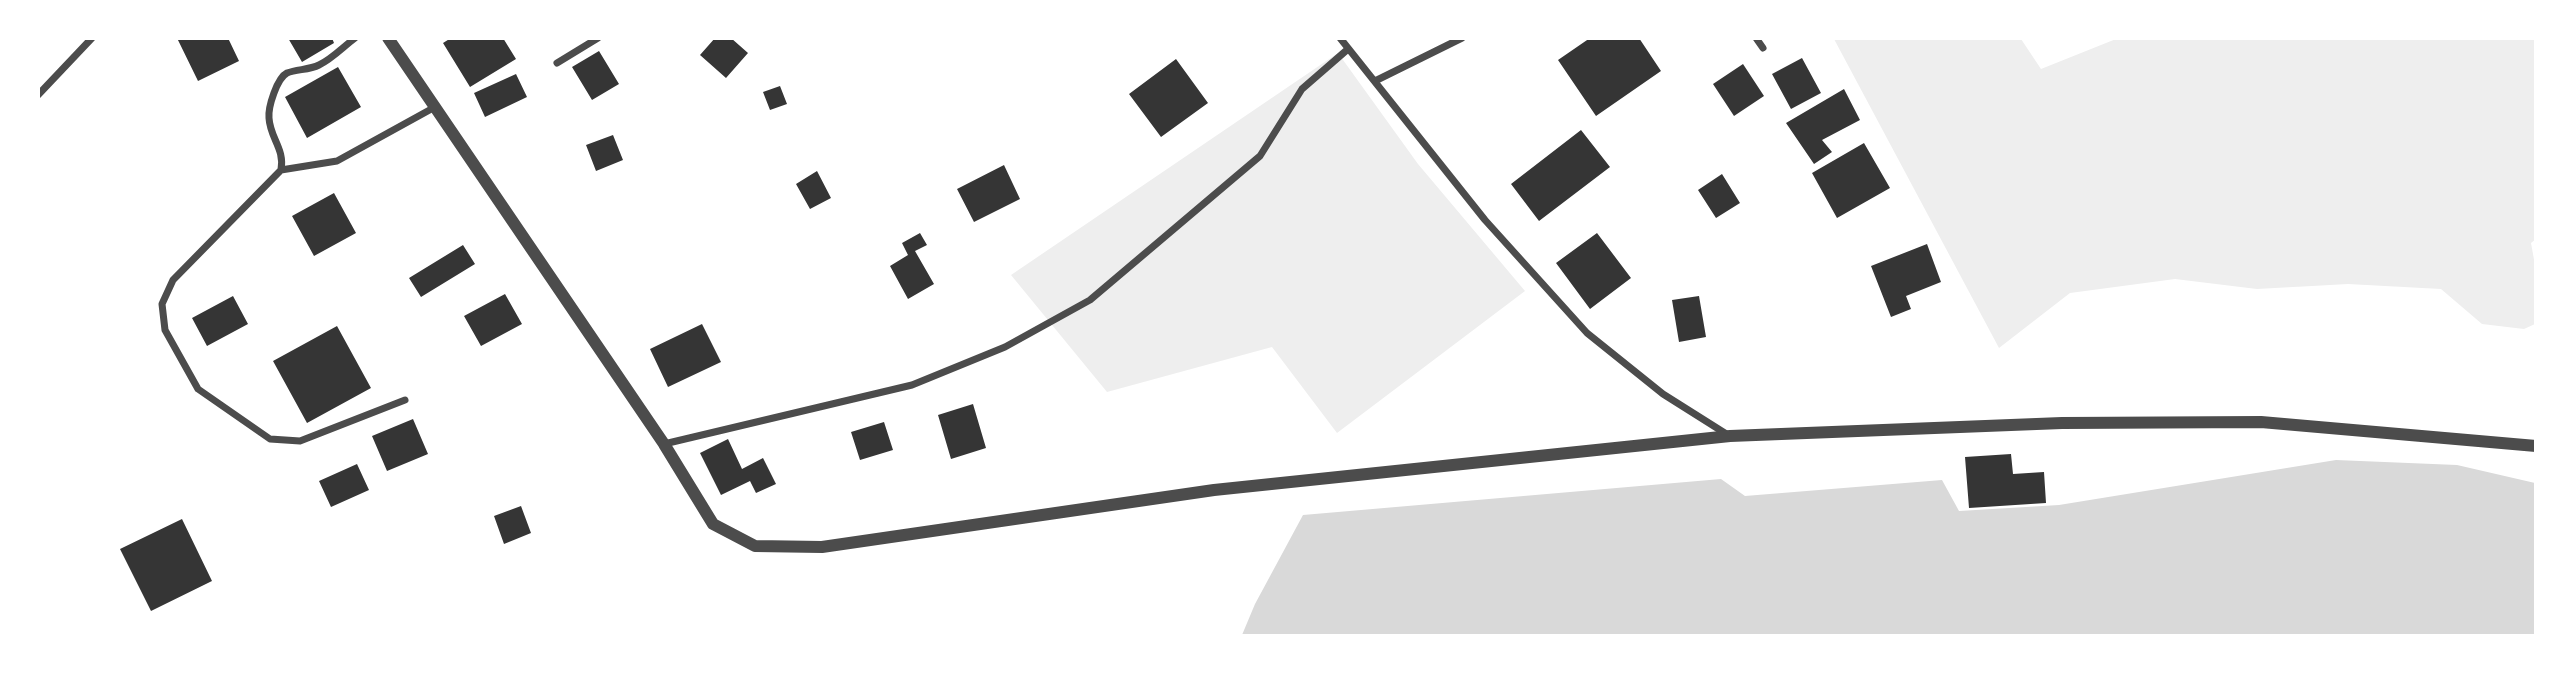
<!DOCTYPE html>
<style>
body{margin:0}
#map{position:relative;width:2574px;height:674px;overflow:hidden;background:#fff;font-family:Barlow,sans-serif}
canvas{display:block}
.frame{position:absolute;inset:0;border:40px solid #fff;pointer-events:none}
</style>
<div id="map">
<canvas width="2574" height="674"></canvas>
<div class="frame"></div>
</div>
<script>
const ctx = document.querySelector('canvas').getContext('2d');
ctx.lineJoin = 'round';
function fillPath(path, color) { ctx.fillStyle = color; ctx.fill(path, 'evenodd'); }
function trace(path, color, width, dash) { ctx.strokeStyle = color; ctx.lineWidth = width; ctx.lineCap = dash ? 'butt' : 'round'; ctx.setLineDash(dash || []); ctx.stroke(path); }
fillPath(new Path2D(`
 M1834,39H2021L2041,69L2116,39H2535L2536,239L2531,243L2535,265V324L2524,329L2482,324L2441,289L2348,284L2257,289L2175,279L2070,293L1999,348Z
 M1338,53L1418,164L1525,291L1337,433L1272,347L1107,392L1011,275Z`), '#eee');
fillPath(new Path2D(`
 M2336,460L2457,465L2535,483V635H1242L1255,604L1303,515L1721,479L1745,496L1942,480L1959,511L2059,505Z`), '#d9d9d9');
fillPath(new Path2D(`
 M177,38H228L239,61L198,81Z
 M288,38H332L334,43L302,62Z
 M451,38H503L516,59L470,87L443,43Z
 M715,38H731L748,53L726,78L700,55Z
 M1590,38H1639L1661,71L1596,116L1558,60Z
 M599,51L619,84L592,100L572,67Z
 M1802,58L1821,93L1791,109L1772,74Z
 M1176,59L1208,103L1161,137L1129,94Z
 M1743,64L1764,96L1734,116L1713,84Z
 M338,67L361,107L307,138L285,97Z
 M516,74L527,97L485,117L474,93Z
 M780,86L787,104L770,110L763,92Z
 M1844,89L1860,120L1822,140L1832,152L1814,164L1786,123Z
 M1581,130L1610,167L1539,221L1511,184Z
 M613,135L623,160L596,171L586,145Z
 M1864,143L1890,188L1837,218L1812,173Z
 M1004,165L1020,199L974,222L957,189Z
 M817,171L831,198L810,209L796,184Z
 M1722,174L1740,203L1716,218L1698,190Z
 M334,193L356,233L314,256L292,216Z
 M920,233L927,245L915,251L934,284L908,299L890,266L908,255L902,243Z
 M1597,233L1631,278L1590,309L1556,263Z
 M1927,244L1941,282L1906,296L1911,309L1891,317L1871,266Z
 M463,245L475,264L421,297L409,278Z
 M505,294L522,324L481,346L464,316Z
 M233,296L248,324L207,346L192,318Z
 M1699,296L1706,337L1679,342L1672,300Z
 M702,324L721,362L668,387L650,349Z
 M337,326L371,388L307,423L273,361Z
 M973,404L986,448L951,459L938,415Z
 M413,419L428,454L387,471L372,436Z
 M884,422L893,450L860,460L851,432Z
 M728,439L742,469L763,458L776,484L756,493L750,481L721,495L700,453Z
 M2011,454L2013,474L2044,472L2046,503L1969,508L1965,457Z
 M357,464L369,490L331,507L319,481Z
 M521,506L531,533L504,544L494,516Z
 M182,519L212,581L151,611L120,549Z`), '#353535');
trace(new Path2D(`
 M355,38C343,47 332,59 319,65C309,70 297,69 287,73C277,78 268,107 269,118C270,138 285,149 281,170L173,280L162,304L165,330L198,389L270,439L300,441L405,400
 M1340,38L1485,220L1587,333L1663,394L1728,435
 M1756,38L1763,48
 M557,63L598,38
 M1375,81L1462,38
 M38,95L92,38
 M281,170L337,161L435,107
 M664,444L912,385L1005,347L1090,300L1260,156L1302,89L1348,49`), '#4c4c4c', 7);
trace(new Path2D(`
 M388,38L664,444L713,524L755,546L822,547L1214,490L1730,436L2062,423L2261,422L2536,446`), '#4c4c4c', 12);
</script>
